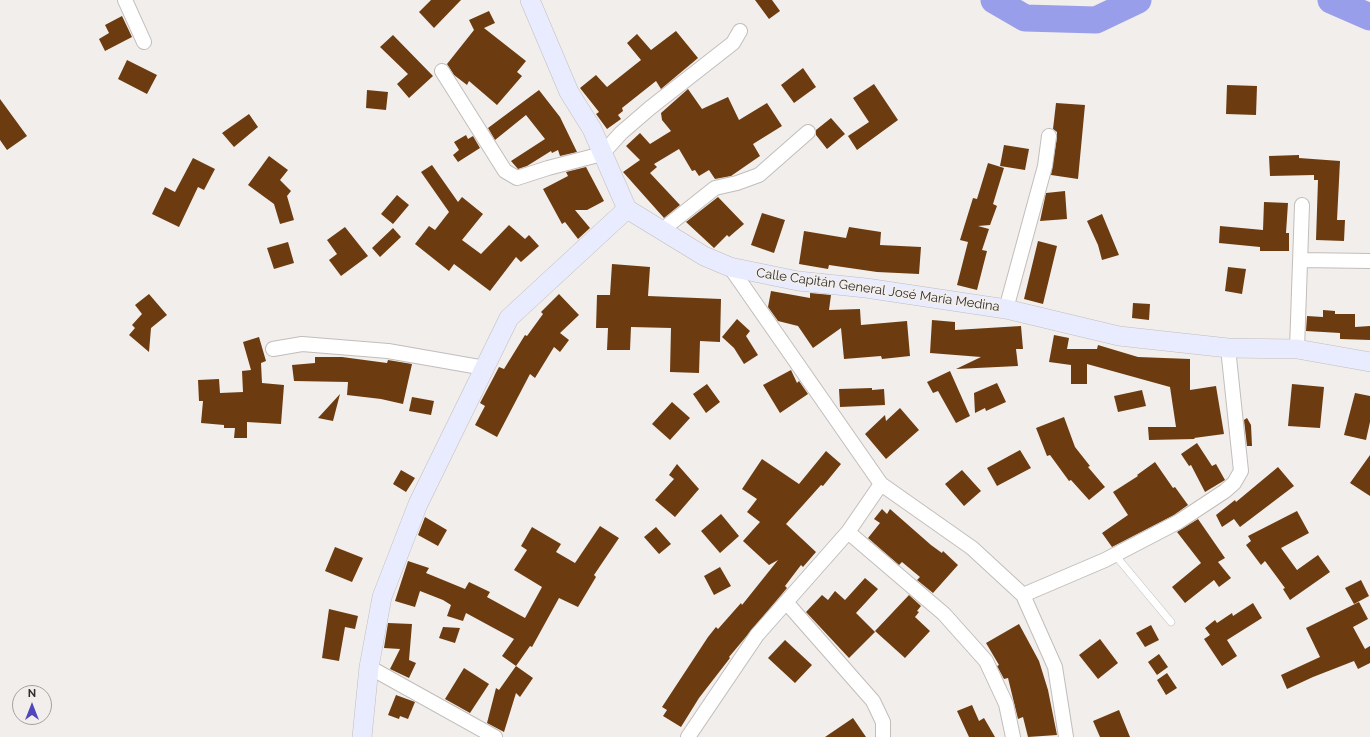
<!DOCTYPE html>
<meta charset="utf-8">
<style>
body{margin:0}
#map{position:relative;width:1370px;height:737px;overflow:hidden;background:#f2eeeb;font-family:Raleway,sans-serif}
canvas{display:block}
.north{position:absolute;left:12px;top:685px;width:40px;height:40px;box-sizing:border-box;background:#f2eeeb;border:1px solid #a4a19f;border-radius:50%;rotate:0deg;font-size:11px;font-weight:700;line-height:16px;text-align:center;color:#2f2e2c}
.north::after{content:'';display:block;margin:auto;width:14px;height:18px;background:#4f47be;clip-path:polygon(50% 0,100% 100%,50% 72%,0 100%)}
</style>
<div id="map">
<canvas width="1370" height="737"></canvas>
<div class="north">N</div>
</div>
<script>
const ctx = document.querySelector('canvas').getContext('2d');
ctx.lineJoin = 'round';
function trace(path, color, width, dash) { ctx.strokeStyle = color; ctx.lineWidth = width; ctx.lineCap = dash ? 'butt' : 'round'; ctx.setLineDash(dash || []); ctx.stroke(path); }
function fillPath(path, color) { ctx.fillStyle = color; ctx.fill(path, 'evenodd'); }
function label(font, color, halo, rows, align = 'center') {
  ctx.font = font + ' Raleway,sans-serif'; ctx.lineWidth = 4; ctx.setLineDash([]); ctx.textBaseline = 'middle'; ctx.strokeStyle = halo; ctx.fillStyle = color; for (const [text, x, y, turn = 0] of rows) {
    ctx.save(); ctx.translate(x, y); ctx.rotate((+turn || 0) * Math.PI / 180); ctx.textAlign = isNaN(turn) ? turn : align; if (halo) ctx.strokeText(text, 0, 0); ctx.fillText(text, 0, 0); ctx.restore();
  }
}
trace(new Path2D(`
 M994,0L1025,18L1096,20L1138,0
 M1331,0L1370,17`), '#999eea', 27);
fillPath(new Path2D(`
 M431,0H461L434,28L419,12Z
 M755,0H772L780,11L769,19Z
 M489,11L495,23L484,28L526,61L517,72L522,76L497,105L469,81L467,85L454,75L447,64L474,30L469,20Z
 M122,16L132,37L105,51L99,39L109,33L105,25Z
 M676,31L698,58L661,89L656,81L622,108L623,111L618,115L621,119L607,129L596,114L599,112L580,88L596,75L607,87L641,60L627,43L637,34L651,50Z
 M393,35L433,76L409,98L397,84L408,74L380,47Z
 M127,60L157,75L147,94L118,79Z
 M803,68L816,87L794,103L781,85Z
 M874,84L898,120L857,150L848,136L869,122L853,98Z
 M1227,85L1257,86L1256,115L1226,114Z
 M688,89L702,109L728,97L739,120L767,103L782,126L753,144L760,156L731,176L715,179L709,170L699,176L695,170L692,171L679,149L654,164L657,167L650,173L680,205L664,218L623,172L640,160L626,146L640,133L650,144L671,131L662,120L661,113Z
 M367,90L388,92L386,110L366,108Z
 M539,90L560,117L577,152L560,156L558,150L552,153L551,151L527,166L518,169L511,161L545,139L526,115L495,140L488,128Z
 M0,99L27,136L7,150L0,140Z
 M1056,103L1085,105L1078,179L1051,175L1057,137V132L1053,129Z
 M249,114L258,127L234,147L222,133Z
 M831,118L845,134L827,149L816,135V130Z
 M466,135L468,139L473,136L480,148L458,162L453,155L459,150L454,142Z
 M1004,145L1029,149L1025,170L1000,166Z
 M1299,155V158L1340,161L1337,220H1345L1344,241L1316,240L1318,180H1314V175L1270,176L1269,156Z
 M269,156L288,170L280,180L291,191L287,196L294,220L280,224L274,204L248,185Z
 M193,158L215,169L204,190L198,187L179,227L152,214L165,187L175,192Z
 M988,163L1004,168L993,204L997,206L990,225L978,226L989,229L982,250L987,251L977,290L957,285L968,242L960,240L973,198L977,199Z
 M432,165L458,202L462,197L483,214L462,240L481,254L509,225L525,239L529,235L539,246L521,262L516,257L490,291L454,264L449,271L415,244L429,226L435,230L449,212L421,172Z
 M586,167L604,201L587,210H575L590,228L578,239L565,222L562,224L543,189L568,176L566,172Z
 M1065,191L1067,219L1040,221L1046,193Z
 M397,195L409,205L393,224L381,214Z
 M718,197L744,224L729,237L727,235L714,248L686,222Z
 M1264,202L1288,203L1286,233H1289V251H1260V247L1219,243L1220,226L1263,230Z
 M762,213L785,220L774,253L751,245Z
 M1102,214L1119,255L1102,260L1098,245L1087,221Z
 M345,227L368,256L341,276L329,260L337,254L327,240Z
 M849,227L881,232L880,245L921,247L919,274L877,272L829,265L828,269L799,264L804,231L846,238Z
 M393,228L401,237L380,257L372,248Z
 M1038,241L1057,246L1043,304L1024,299Z
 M288,242L294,263L274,269L267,248Z
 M612,264L650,267L648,296L721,299L720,342L700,341L699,373L670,372L671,328L631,327L630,350H607L608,328H596L597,295H610Z
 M1228,267L1246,269L1242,294L1225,291Z
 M771,291L810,298V293L831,295L829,310L860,309L861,325L907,321L910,356L882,359L881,356L844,359L841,328L813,348L798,326L778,321L768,307Z
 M149,294L167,315L151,328L149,352L129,335L135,328L132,325L142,314L135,305Z
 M559,294L579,315L560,333L569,340L560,352L554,347L535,378L530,374L497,437L475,425L485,406L480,403L499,367L504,369L525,335L527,336L543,314L541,312Z
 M1133,303L1150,304L1149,320L1132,318Z
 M1323,310L1335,311V314H1355V327L1370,326V340L1340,339V333L1306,331L1307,316L1323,317Z
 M737,319L750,331L746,336L758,355L744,364L734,348L722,337Z
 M932,320L955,322V330L1021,326L1023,349H1016L1018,366L956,369L981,357L930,353Z
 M1054,335L1069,338L1067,349H1097L1098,345L1138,357L1190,359V390L1216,386L1224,434L1194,438L1195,439L1149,440L1148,427H1176L1170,387L1087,364V384H1071V365L1049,362Z
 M259,337L266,361L261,363L262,383L284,385L281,424L247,422V438H234L235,428H224V425L201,423L203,401H199L198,380L219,379L220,393L243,392L242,371L251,370L243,342Z
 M315,357H342L387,363L388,360L412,364L403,404L381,399L347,395L348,382L294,381L292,365L315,363Z
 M791,370L797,383L799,381L808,394L780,413L763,385Z
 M950,371L970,416L956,423L938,391L933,393L927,382Z
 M997,383L1006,402L986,411L985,408L975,413L974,393Z
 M707,384L720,402L706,413L693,394Z
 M1292,384L1324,387L1320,428L1288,426Z
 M872,388V390L884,389L885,405L840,407L839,389Z
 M1142,390L1146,406L1118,412L1114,396Z
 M1355,393L1370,396V422L1366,440L1344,435Z
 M340,394L333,421L318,418Z
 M412,397L434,401L431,415L409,411Z
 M672,402L690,418L670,440L652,424Z
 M900,408L919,430L886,459L865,434L885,415L886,421Z
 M1064,417L1075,447L1090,466L1088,467L1105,487L1089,500L1071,480L1069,481L1050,455L1047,456L1036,428Z
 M1247,418L1251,425L1252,446H1247L1244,420Z
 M1197,443L1212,466L1216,464L1225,480L1205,492L1191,465L1189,466L1181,454Z
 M1020,450L1031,468L997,486L987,468Z
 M826,451L841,464L823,486L821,485L786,524L816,552L803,567L801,565L785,586L787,588L729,657L730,658L699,698L681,727L663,716L667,710L662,707L708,637L716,627L718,629L741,603L742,605L778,560L769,565L743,541L760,522L747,512L757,499L742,489L762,459L799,484Z
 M1370,455V496L1350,483Z
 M1155,462L1173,488L1175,487L1188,505L1174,515L1112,547L1102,533L1128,515L1113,492L1138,476L1137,475Z
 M677,464L699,489L675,517L655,500L674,479L669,475Z
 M1278,467L1294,486L1240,527L1234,519L1222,527L1216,515L1235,500L1236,502Z
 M401,470L415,478L406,492L393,484Z
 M962,470L981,491L964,506L945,484Z
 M882,509L887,514L890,509L931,545L942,553L943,551L958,565L933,593L917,580L920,577L902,562L899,565L868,538L880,523L874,519Z
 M1297,511L1309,533L1281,548L1297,570L1318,555L1330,572L1290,600L1283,589L1285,588L1265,561L1261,565L1246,545L1251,541L1248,536Z
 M721,514L739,536L720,553L701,531Z
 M425,517L447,530L438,546L418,535Z
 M1198,519L1225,558L1218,562L1231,578L1219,587L1214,580L1185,603L1172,587L1201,563L1177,532Z
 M600,526L619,538L594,575L596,577L578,607L559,598L532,647L530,646L516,666L502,656L514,639L466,613L463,621L447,616L451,605L443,600L420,591L415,607L395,601L408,561L429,568L426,573L465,589L469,582L490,592L487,597L525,618L542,587L514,570L527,550L521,546L532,527L561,544L556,552L575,563Z
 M656,527L671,544L659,554L644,537Z
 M335,547L363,558L352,582L325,571Z
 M720,567L731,586L714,595L704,576Z
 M865,578L878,589L856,613L875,632L849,658L806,612L822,595L828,600L835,591L845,600Z
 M1361,580L1369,596L1354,604L1345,588Z
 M909,595L921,606L917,611L919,612L915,617L930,631L905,658L875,631Z
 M1359,602L1368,619L1353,627L1365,649L1370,646V663L1358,669L1354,661L1313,677L1287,689L1281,675L1320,657L1306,628Z
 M1253,603L1262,618L1227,640L1237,656L1222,666L1204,639L1210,635L1205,628L1215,620L1217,623L1232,613L1233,616Z
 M329,609L358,616L355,629L345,627L339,661L322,658Z
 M388,623L412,624L409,660L416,663L409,678L390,669L400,649L384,648Z
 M1019,624L1039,661L1048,690L1057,735L1028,737L1023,717L1018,719L1008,678L1004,679L997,666L999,665L986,643Z
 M1151,625L1159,640L1145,647L1136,633Z
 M443,627L460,628L455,643L439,638Z
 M1100,639L1118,663L1098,679L1079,655Z
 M785,640L812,665L795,683L768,658Z
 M1159,654L1168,667L1157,675L1148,662Z
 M516,666L533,678L520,697L516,693L504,732L487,723L496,688L499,690Z
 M464,668L489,684L470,713L445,699Z
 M1167,673L1177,688L1166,695L1157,680Z
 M396,695L415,702L408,719L400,716L399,719L388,715Z
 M972,705L979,721L984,718L995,737H969L957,711Z
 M1119,710L1130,737H1100L1093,721Z
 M853,718L866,737H825Z`), '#6c3c10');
const lane = new Path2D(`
 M1115,555L1171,622`);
const street = new Path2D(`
 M125,0L144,42
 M442,71L505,171L517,178L548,168L602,154L621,133L650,108L733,43L740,31
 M662,230L715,188L737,183L759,175L808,132
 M1300,260L1370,261
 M730,267L881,484L972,548L1023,595L1055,667L1066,737
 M1006,309L1045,166L1049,136
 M273,349L302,344L388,351L485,368
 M1297,349L1302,205
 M848,532L944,614L986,661L1006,704L1013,737
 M1023,595L1105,560L1178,522L1225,491L1234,483L1241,471L1228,348
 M786,602L873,701L883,722V737
 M369,667L495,737
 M688,737L757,635L848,532L881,484`);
const secondary = new Path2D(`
 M530,0L569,92L592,129L627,209L704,256L730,267L798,281L866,288L1006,309L1119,336L1228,348L1297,349L1370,362
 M362,737L369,667L382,597L418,504L509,318L627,209`);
trace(lane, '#c1bdbb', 8);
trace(street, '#c1bdbb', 16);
trace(secondary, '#c1bdbb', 20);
trace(lane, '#fff', 7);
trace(street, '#fff', 14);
trace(secondary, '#e9ebff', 19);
label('13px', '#2f2e2c', '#f2eeeb', [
 ["Calle Capitán General José María Medina",878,290,8]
]);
</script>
